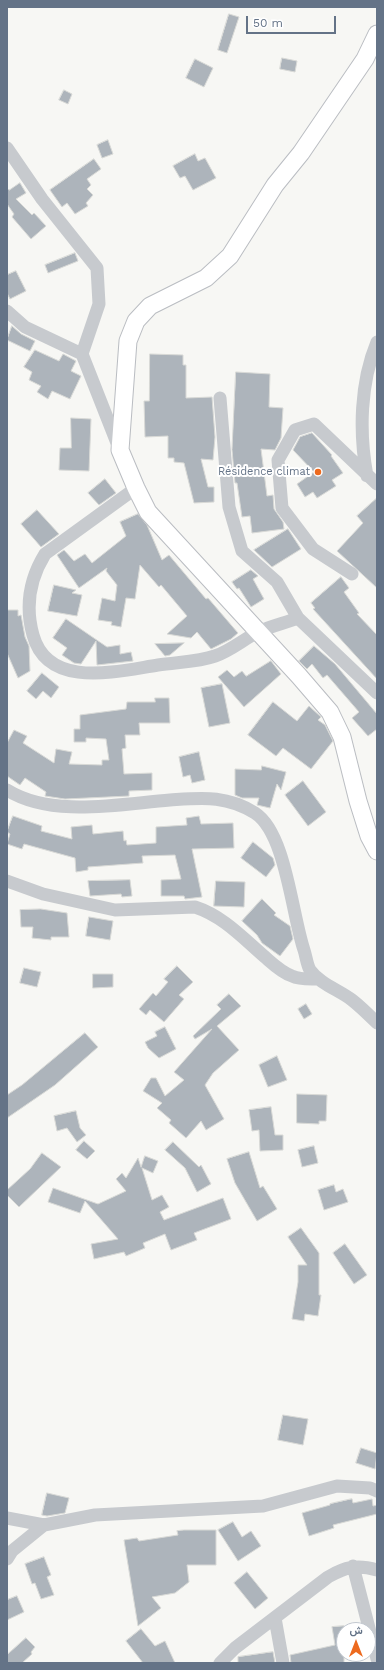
<!DOCTYPE html>
<meta charset="utf-8">
<style>
body{margin:0}
#map{position:relative;width:384px;height:1670px;overflow:hidden;background:#f7f7f4;font-family:"Work Sans",Vazirmatn,sans-serif}
canvas{display:block}
.frame{position:absolute;inset:0;border:8px solid #647387;pointer-events:none}
.north{position:absolute;left:336px;top:1622px;width:40px;height:40px;box-sizing:border-box;background:#fff;border:1px solid #c1c7cf;border-radius:50%;rotate:0deg;font-size:11px;font-weight:700;line-height:16px;text-align:center;color:#647387}
.north::after{content:'';display:block;margin:auto;width:14px;height:18px;background:#ed6a1e;clip-path:polygon(50% 0,100% 100%,50% 72%,0 100%)}
.scale{position:absolute;left:246px;top:16px;width:90px;height:18px;box-sizing:border-box;border:2px solid #647387;border-top:0;padding-left:5px;font-size:12px;line-height:14px;white-space:nowrap;color:#647387;-webkit-text-stroke:3px #fff;paint-order:stroke}
</style>
<div id="map">
<canvas width="384" height="1670"></canvas>
<div class="frame"></div>
<div class="north">ش</div>
<div class="scale">50 m</div>
</div>
<script>
const ctx = document.querySelector('canvas').getContext('2d');
ctx.lineJoin = 'round';
function fillPath(path, color) { ctx.fillStyle = color; ctx.fill(path, 'evenodd'); }
function trace(path, color, width, dash) { ctx.strokeStyle = color; ctx.lineWidth = width; ctx.lineCap = dash ? 'butt' : 'round'; ctx.setLineDash(dash || []); ctx.stroke(path); }
function label(font, color, halo, rows, align = 'center') {
  ctx.font = font + ' "Work Sans",sans-serif'; ctx.lineWidth = 4; ctx.setLineDash([]); ctx.textBaseline = 'middle'; ctx.strokeStyle = halo; ctx.fillStyle = color; for (const [text, x, y, turn = 0] of rows) {
    ctx.save(); ctx.translate(x, y); ctx.rotate((+turn || 0) * Math.PI / 180); ctx.textAlign = isNaN(turn) ? turn : align; if (halo) ctx.strokeText(text, 0, 0); ctx.fillText(text, 0, 0); ctx.restore();
  }
}
const building = new Path2D(`
 M229,14L239,17L227,53L218,50Z
 M282,58L297,61L295,72L280,69Z
 M195,59L213,68L204,87L186,78Z
 M64,90L72,94L68,104L59,100Z
 M108,140L113,154L102,158L97,145Z
 M195,154L198,161L205,158L216,178L193,190L185,176L180,178L173,166Z
 M94,159L101,169L87,179L91,185L87,189L93,195L86,203L88,206L75,214L67,203L62,207L50,190Z
 M20,183L26,193L16,199L32,215L34,213L46,226L31,239L12,217L14,214L7,204V188L9,190Z
 M75,253L78,261L48,273L45,265Z
 M16,271L26,291L10,299L7,293V275Z
 M12,326L21,334L35,341L30,351L7,340Z
 M35,350L59,361L63,354L76,361L71,371L81,376L70,399L52,391L48,399L37,392L41,386L29,380L32,372L24,367Z
 M150,354L183,355V365H186V398L212,397L215,437L213,460L201,459L208,487H214V502L194,503L184,463L174,462V458H168V436L145,437L144,401H149Z
 M236,372L270,374L269,407L283,408L281,438L275,450L261,449L267,496L273,495L274,509L283,522L284,529L252,533L250,516L242,517L237,483H235L232,450Z
 M71,418L91,419L89,471L59,470L60,448H71Z
 M312,433L332,455L331,456L343,473L332,480L336,486L317,498L313,492L305,497L297,484L314,472L293,450L300,437Z
 M105,479L116,493L99,505L88,493Z
 M377,498V588L337,551L363,523L357,516Z
 M37,510L59,534L41,547L21,524Z
 M138,514L147,525L162,560L169,555L206,599L208,598L238,633L231,639L211,649L197,632L191,638L167,634L187,616L161,585L159,587L140,565L135,599L126,598L121,627L111,625L112,622L98,620L102,598L115,601L117,585L106,571L107,568L79,588L57,555L64,550L74,561L85,554L92,563L126,536L120,522Z
 M288,529L301,549L272,567L254,550Z
 M251,570L258,576L253,579L264,599L251,607L239,588L237,589L232,582Z
 M341,577L349,588L344,592L359,613L357,614L377,635V679L313,609L315,608L311,603Z
 M54,585L76,590L72,593L82,595L77,616L48,611Z
 M7,610H18V616L21,615L25,637L29,646L30,671L18,678L7,653Z
 M66,619L107,647L120,645V654L131,652L133,661L97,665L96,641L81,664L74,663L62,655L67,648L53,638Z
 M184,643L170,655L165,656L155,644Z
 M314,646L335,664L377,714V729L368,736L352,718L359,712L327,675L323,678L312,664L307,669L299,661Z
 M271,661L281,674L244,707L218,677L227,670L234,677L242,671L246,676Z
 M42,673L59,687L51,698L43,691L36,699L27,691Z
 M222,684L230,723L209,727L201,688Z
 M155,698H169L170,723H139L140,735H125L126,748L122,749L124,774L152,773V790L129,791V796L65,799L45,796L46,792L25,778L20,785L7,776V743L14,730L27,736L23,743L54,763L56,749L72,752L69,764L102,765V760H109L106,739L86,738V742H74V729H80V715L126,709L127,702H155Z
 M273,702L297,721L309,706L321,717L318,720L325,725L333,741L311,769L283,748L276,756L248,735Z
 M199,752L205,780L192,783L190,775L183,777L179,757Z
 M262,766L286,772L281,790L277,784L270,808L257,805L259,798H242L235,795V769L261,770Z
 M303,781L326,812L308,826L285,795Z
 M13,816L42,826L41,831L72,839L71,827L92,825L93,834L123,831L124,841L126,840L127,845L156,843V827L187,825L186,818L199,816L201,824L233,823L234,848L192,849L202,897L185,899L184,896H161V880L181,879L175,855L142,856L143,863L88,867V870L76,872L75,858L24,844L22,849L7,844L10,834L7,832Z
 M253,842L273,858L275,865L266,877L241,858Z
 M130,880L132,896L122,897L121,894L90,896L88,881Z
 M216,881L245,882L244,907L214,906Z
 M262,899L276,913L274,915L290,926L293,939L280,956L262,943L257,935L242,921Z
 M41,909L67,913L69,937H51V940L32,938L33,927H21L20,910Z
 M89,917L113,921L110,940L86,936Z
 M177,966L193,982L179,995L184,999L164,1022L150,1010L146,1015L139,1009L153,993L156,996L168,982L164,979Z
 M24,968L41,972L37,987L20,983Z
 M93,974H113V987L93,988Z
 M229,994L241,1006L217,1026L239,1050L213,1073L205,1085L224,1119L206,1130L201,1121L186,1138L169,1123L171,1120L157,1108L162,1103L143,1091L151,1078H156L165,1096L184,1080L174,1072L212,1029L195,1039L193,1036L221,1009L217,1005Z
 M306,1004L312,1014L304,1019L298,1009Z
 M165,1027L176,1049L159,1058L148,1048L145,1042L157,1036L155,1032Z
 M85,1033L98,1047L55,1085L7,1118V1095L22,1085Z
 M277,1056L287,1080L268,1087L259,1065Z
 M297,1094L327,1095L326,1121H319V1124L297,1123Z
 M271,1107L275,1135H283V1150L260,1151L259,1130L252,1131L249,1110Z
 M76,1111L80,1128L86,1135L77,1142L67,1128L57,1131L54,1116Z
 M84,1141L95,1151L87,1159L76,1150Z
 M173,1142L199,1167L201,1165L211,1184L197,1192L185,1168L165,1150Z
 M314,1146L318,1163L302,1167L298,1150Z
 M249,1152L260,1188L263,1186L277,1209L257,1221L235,1183L227,1159Z
 M42,1153L61,1167L19,1207L7,1195V1190L30,1169Z
 M145,1156L158,1161L153,1173L142,1168L152,1200L162,1195L169,1207L160,1212L164,1220L223,1198L231,1219L194,1233L197,1240L171,1250L165,1234L143,1243L145,1248L126,1256L124,1252L94,1259L91,1244L118,1239L85,1201L80,1213L48,1202L53,1188L98,1204L126,1191L116,1179L122,1173L126,1178L138,1158L141,1167Z
 M334,1185L336,1192L343,1189L348,1202L324,1210L318,1190Z
 M301,1228L319,1253V1295H321L318,1316L305,1314L304,1321L292,1319L298,1282V1265H307L288,1237Z
 M345,1244L367,1275L354,1284L333,1253Z
 M283,1415L308,1419L303,1445L278,1440Z
 M361,1448L377,1453L375,1469L356,1463Z
 M47,1493L69,1498L65,1513L47,1516L42,1515Z
 M352,1499L353,1503L372,1499L373,1506L377,1505V1514L333,1525L334,1528L309,1536L302,1513L330,1505V1504Z
 M233,1522L242,1537L251,1531L261,1546L238,1561L218,1530Z
 M184,1530H216V1565H187L189,1582L175,1593L152,1597L161,1608L138,1626L124,1540L137,1538L139,1541L178,1535L177,1531Z
 M44,1557L51,1575L47,1577L54,1595L41,1599L35,1583L32,1584L25,1564Z
 M247,1572L268,1598L255,1609L234,1583Z
 M17,1596L24,1612L7,1620V1600Z
 M344,1626V1663H291L290,1655L335,1645L332,1627Z
 M141,1629L155,1646L165,1641L175,1663H143L126,1641Z
 M26,1638L35,1647L31,1652L32,1654L22,1663H7V1655Z
 M273,1652L275,1663H238V1657Z`);
fillPath(building, '#adb4bb');
trace(building, '#d8d9d6', 1);
const major = new Path2D(`
 M377,34L365,59L301,153L275,185L230,256L206,278L150,306L136,321L128,341L120,450L136,488L148,512L299,676L330,712L342,737L358,801L369,836L377,851`);
trace(major, '#babdc2', 19);
trace(new Path2D(`
 M7,148L42,199L97,268L99,304L82,354
 M7,311L25,327L82,354L119,448
 M220,398L229,507L242,551L277,582L298,618
 M367,476C359,433 360,383 377,342
 M136,488L45,554C29,580 25,606 33,635C48,690 118,671 158,665C177,662 198,662 215,656C230,651 244,639 258,632C271,626 285,623 298,618L377,693
 M352,574L313,549L282,508L278,460L295,430L314,424L377,484
 M7,790C52,818 119,804 170,800C202,798 226,795 255,813C286,833 292,915 304,950C306,956 307,965 310,970C320,984 339,990 352,1000C361,1007 369,1015 377,1023
 M7,881L43,894L115,910L195,907C223,916 243,938 265,957C273,964 281,972 292,976C300,980 310,979 319,979
 M7,1518L44,1525L95,1515L263,1506L337,1486L370,1488L377,1491
 M7,1559L12,1551L44,1525
 M353,1566L377,1659
 M275,1618L283,1663
 M220,1663L235,1648L328,1577C345,1567 357,1564 377,1570`), '#c7cace', 13);
trace(major, '#fff', 17);
for (const [x, y, r, color] of [
 [318,472,4,"#ed6a1e"]
]) { const dot = new Path2D(); dot.arc(x, y, r, 0, 2 * Math.PI); ctx.fillStyle = color; ctx.fill(dot); trace(dot, '#fff', 1.5); }
label('11px', '#647387', '#fff', [
 ["Résidence climat",310,472]
], 'right');
</script>
